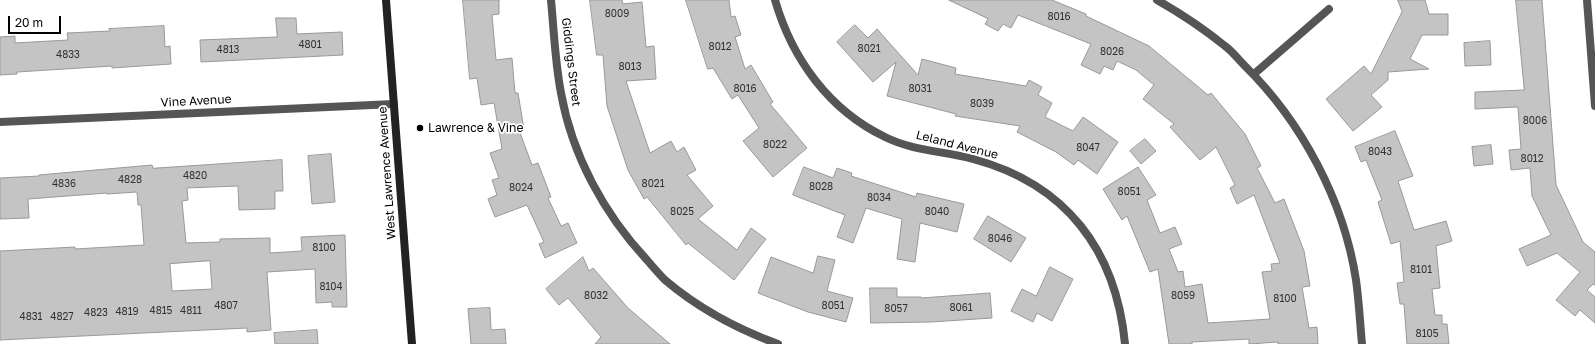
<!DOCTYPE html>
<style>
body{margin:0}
#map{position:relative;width:1595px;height:344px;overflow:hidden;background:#fff;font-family:"Golos Text",sans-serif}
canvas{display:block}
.scale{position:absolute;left:8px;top:16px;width:53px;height:18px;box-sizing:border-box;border:2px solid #000;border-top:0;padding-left:5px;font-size:12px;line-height:14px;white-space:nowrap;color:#000;-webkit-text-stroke:3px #fff;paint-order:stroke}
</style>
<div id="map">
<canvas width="1595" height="344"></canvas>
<div class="scale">20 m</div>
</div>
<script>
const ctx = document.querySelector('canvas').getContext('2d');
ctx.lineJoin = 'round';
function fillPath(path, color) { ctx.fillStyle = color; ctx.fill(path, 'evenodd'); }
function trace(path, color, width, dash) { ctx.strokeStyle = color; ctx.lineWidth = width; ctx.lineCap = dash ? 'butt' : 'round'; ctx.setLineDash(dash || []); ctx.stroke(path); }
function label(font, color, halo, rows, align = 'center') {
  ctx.font = font + ' "Golos Text",sans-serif'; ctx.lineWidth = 3.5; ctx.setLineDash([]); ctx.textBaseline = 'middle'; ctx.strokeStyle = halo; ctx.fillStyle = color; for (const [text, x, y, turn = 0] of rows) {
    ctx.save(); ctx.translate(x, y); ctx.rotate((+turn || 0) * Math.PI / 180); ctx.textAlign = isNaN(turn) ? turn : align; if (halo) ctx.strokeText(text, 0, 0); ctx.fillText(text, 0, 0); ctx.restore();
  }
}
const building = new Path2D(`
 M463,0H499V14L492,15L496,60L512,58L515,93H518L524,129L519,130L532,165L538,163L551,197L548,198L561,226L568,223L577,243L545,258L539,244L544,242L527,205L495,217L488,199L497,195L492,180L499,178L490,153L502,149L494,103L481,105L477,78L470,79Z
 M590,0H622L623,4L642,2L646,47L654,46L656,79L626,81L650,153L671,141L677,152L684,147L696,170L687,175L713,206L698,219L737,250L751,228L766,239L734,280L688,243L686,245L647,197L644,199L628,170L607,106L603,55H597Z
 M686,0H729L731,17L735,16L741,35L735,37L745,69L751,65L773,102L770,104L807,148L773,177L743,141L759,128L738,95L732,99L713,68L708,69Z
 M949,0H1052L1086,14V16L1149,46L1208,95L1211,93L1245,134L1261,166L1257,168L1275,203L1284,199L1304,251L1310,286L1302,287L1309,328L1317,327L1318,344H1278V342L1249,344V339L1192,342V344H1169L1158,269L1150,272L1127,216L1122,220L1103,189L1138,167L1156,195L1147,200L1160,233L1175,227L1182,244L1169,249L1178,272L1183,271L1185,287L1202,284L1208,323L1270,319L1262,272L1272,271L1271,264L1280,263L1254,195L1237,204L1230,188L1235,185L1216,147L1200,160L1170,127L1174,124L1143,99L1154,85L1136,70L1117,61L1113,70L1104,66L1100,74L1081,65L1091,44L1018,15L1011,28L1003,24L998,31L985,24L988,19Z
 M1398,0H1425L1429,14H1448V35H1422L1410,59L1429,69L1388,72V80L1371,95L1382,107L1353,131L1326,99L1364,66L1371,74L1402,12Z
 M1516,0H1542L1556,185L1583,242L1595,252V285L1593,284L1587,290L1595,297V323L1580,310L1575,316L1556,300L1580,272L1557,253L1527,266L1519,249L1551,235L1532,196L1530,168L1511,170L1509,150L1521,149L1518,107L1475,109V92L1524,90Z
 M276,18H296L297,34L342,32L343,55L201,62L200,40L277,37Z
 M855,25L868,38L877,29L918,75L922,59L956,68L955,74L1026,86L1029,80L1042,87L1038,95L1052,103L1045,117L1073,131L1083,117L1118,142L1097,174L1078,160L1074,165L1056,152L1017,132L1020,126L955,116L956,114L887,96L896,62L873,82L837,42Z
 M164,26L165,47L170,46L171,64L112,68V66L17,72V74L0,75V37L15,36V43L68,40L67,33L110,31L109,29Z
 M1490,41L1491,65L1465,66L1464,43Z
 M1395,131L1413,176L1398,181L1414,230L1446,221L1452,241L1436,246L1440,288L1432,289L1435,315H1442V324H1447L1449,344H1407L1404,304H1400L1397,283L1404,282L1400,241L1391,244L1378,202L1382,200L1366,160L1361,162L1355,147Z
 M1145,139L1156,151L1141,164L1130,151Z
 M1491,145L1493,164L1474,166L1472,147Z
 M331,154L335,202L312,204L308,156Z
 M282,160L283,191H275V209L239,210L238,186L187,188L188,200L182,201L186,243L220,242V239L270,238V253L302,251L301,237L345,235L347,307H332V302L316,303L315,269L267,272L271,330L247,332V328L0,340V251L75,247V249L144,245L141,205H138L137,192L107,194V193L28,199L29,218L0,219V178L39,176V175L152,165L153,168ZM210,261L212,289L172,291L170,264Z
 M804,167L833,178L837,168L852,173L851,176L916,197L917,193L964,204L957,232L920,223L915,262L897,259L902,219L866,208L853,243L837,237L845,215L793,195Z
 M988,216L1026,238L1011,262L974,239Z
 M818,256L835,260L827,291L853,298L846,322L808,312L758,293L771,257L813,273Z
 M583,257L589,271L593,268L628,308L670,344H595L601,337L568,298L559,305L546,289Z
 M1050,267L1073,279L1052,321L1037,313L1033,322L1011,311L1022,289L1036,296Z
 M870,288H897V297H921V298L990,293L992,318L931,322L871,323Z
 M490,308L491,330L505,329L506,344H471L468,309Z
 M317,330L318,344H275L274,333Z`);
fillPath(building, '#c4c4c4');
trace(building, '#999', 1);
trace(new Path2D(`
 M551,0C554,31 555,62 561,93C572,155 604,214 647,260C653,267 659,274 665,280C698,308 737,329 778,344
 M775,0C792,59 829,110 885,137C913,151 944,151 973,159C1066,184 1116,250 1125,344
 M1157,0C1180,13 1204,29 1225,46C1232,51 1238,59 1244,65C1302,122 1344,201 1356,280C1359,301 1360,323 1362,344
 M1587,0L1595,106
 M1254,74L1329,9
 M0,122L394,104`), '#555', 8);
trace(new Path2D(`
 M386,0L412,344`), '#222', 8);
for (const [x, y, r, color] of [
 [420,128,4,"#000"]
]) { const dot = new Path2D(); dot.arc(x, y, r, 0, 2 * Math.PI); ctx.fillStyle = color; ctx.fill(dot); trace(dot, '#fff', 1.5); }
label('10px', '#313131', null, [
 ["8009",617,14],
 ["8016",1059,17],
 ["4801",310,45],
 ["8012",720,47],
 ["8021",869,49],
 ["4813",228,50],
 ["8026",1112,52],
 ["4833",68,55],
 ["8013",630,67],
 ["8016",745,89],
 ["8031",920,89],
 ["8039",982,104],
 ["8006",1535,121],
 ["8022",775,145],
 ["8047",1088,148],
 ["8043",1380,152],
 ["8012",1532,159],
 ["4820",195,176],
 ["4828",130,180],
 ["4836",64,184],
 ["8021",653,184],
 ["8028",821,187],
 ["8024",521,188],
 ["8051",1129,192],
 ["8034",879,198],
 ["8025",682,212],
 ["8040",937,212],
 ["8046",1000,239],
 ["8100",324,248],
 ["8101",1421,270],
 ["8104",331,287],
 ["8032",596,296],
 ["8059",1183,296],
 ["8100",1285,299],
 ["4807",226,306],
 ["8051",833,306],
 ["8061",961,308],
 ["8057",896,309],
 ["4815",161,311],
 ["4811",191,311],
 ["4819",127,312],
 ["4823",96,313],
 ["4831",31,317],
 ["4827",62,317],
 ["8105",1427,334]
]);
label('12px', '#000', '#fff', [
 ["Giddings Street",571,62,83],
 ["Vine Avenue",196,101,-3],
 ["Leland Avenue",957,145,14],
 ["West Lawrence Avenue",387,173,-94]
]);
label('12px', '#000', '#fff', [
 ["Lawrence & Vine",428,128]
], 'left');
</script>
